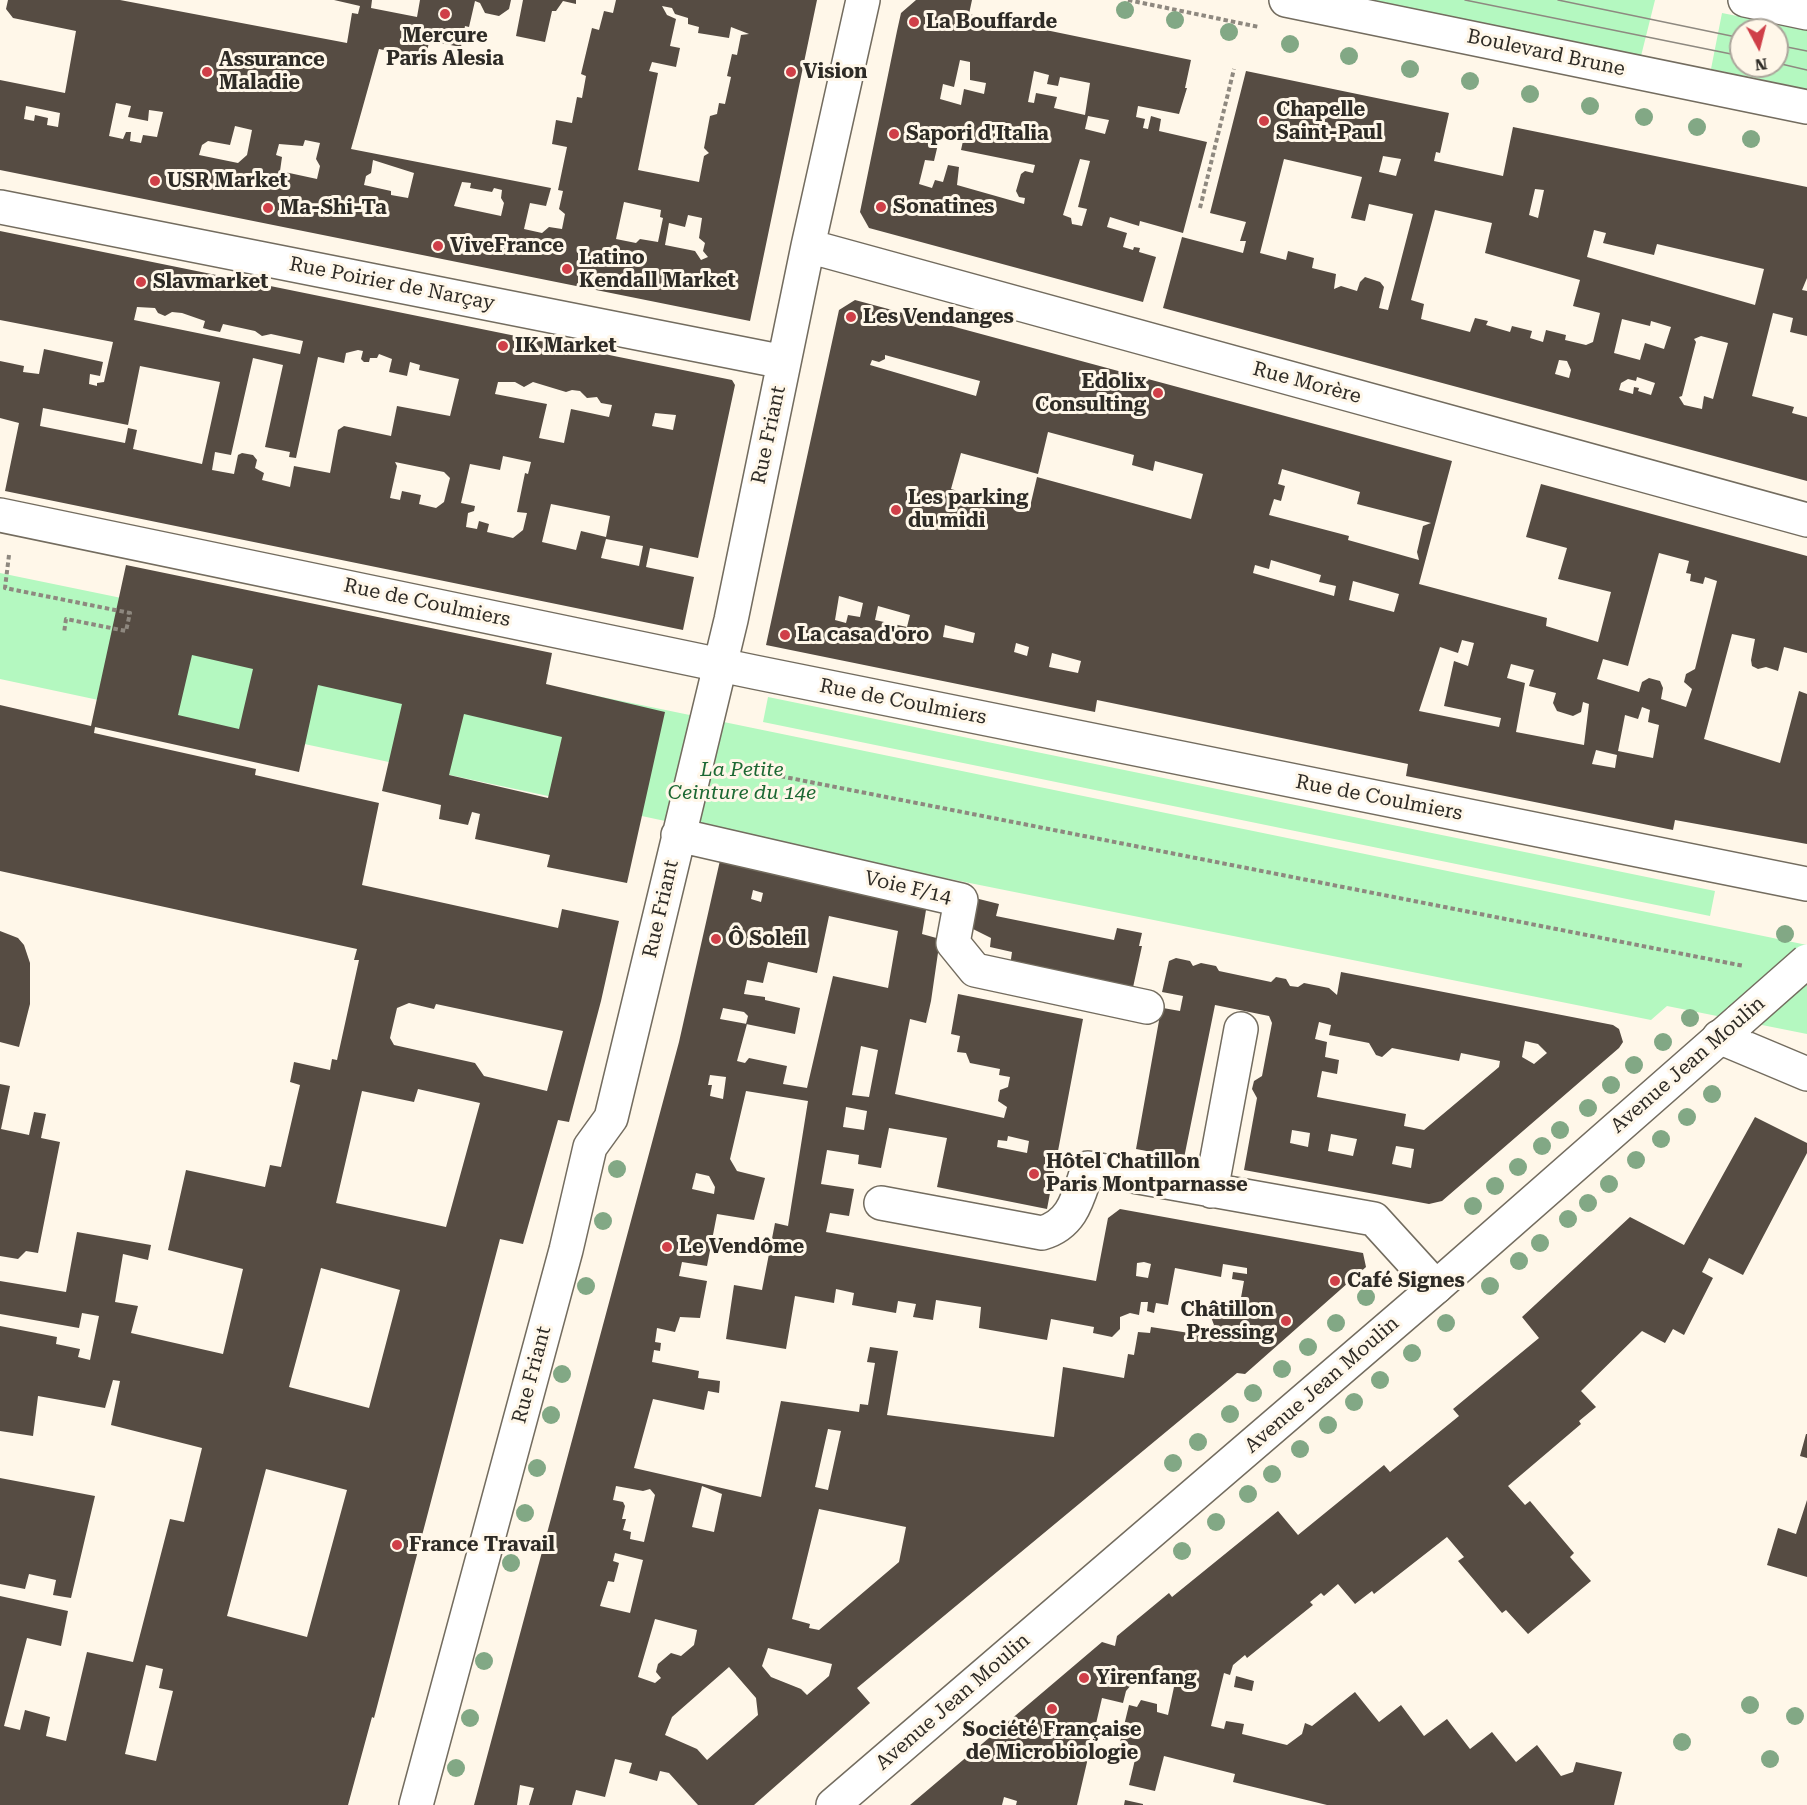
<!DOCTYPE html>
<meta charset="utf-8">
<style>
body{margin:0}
#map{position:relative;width:1807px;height:1805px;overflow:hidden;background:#fff7e9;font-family:"Roboto Serif",serif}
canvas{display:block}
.north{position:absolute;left:1729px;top:18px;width:60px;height:60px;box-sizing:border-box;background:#fff7e9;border:2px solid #aba59b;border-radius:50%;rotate:173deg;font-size:16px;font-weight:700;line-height:24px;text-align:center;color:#2e2b26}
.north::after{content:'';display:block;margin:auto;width:21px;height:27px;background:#cf3f48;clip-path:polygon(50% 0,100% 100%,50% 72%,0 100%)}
</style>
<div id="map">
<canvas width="1807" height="1805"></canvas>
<div class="north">N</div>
</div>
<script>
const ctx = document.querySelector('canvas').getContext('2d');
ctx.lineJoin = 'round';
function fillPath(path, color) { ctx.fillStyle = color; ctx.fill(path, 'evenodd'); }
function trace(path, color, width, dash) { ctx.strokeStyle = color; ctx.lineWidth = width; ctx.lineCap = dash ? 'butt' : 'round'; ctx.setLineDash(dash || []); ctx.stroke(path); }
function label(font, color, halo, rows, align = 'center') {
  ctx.font = font + ' "Roboto Serif",serif'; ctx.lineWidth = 6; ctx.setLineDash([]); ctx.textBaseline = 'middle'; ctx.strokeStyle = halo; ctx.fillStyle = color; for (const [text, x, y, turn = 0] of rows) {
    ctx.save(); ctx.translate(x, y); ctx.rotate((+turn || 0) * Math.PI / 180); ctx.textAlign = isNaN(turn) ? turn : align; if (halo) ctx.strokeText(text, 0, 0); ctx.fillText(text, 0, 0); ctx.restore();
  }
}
fillPath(new Path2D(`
 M1366,0H1655L1641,56Z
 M1722,13L1807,30V89L1711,69ZM1741,30H1777V66H1741Z
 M0,573L1807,945V1034L1667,1006L1651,1020L726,834L0,679Z
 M768,697L1715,891L1710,916L763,722Z`), '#b4f8c0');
fillPath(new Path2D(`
 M8,0H120L347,43L352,13L358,14L360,6L334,0H372L371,8L417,17L420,0H511L509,9L499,16L485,13L480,3L475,1L469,27L465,26L461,47L429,41L426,59L379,49L351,149L551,188L546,206L530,203L524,229L542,233L549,227L562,229L565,214L559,209L563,191L558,190L567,147L552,144L556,120L572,123L577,97L582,98L586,76L581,74L592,28L599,30L604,11L613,13L616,0H817L750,321L0,170V80L65,93L76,31L13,18L6,9ZM662,6L672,8L675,14L688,18V24L699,27L698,33L729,38L731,27L749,34L741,35L737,55L732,54L727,76L731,77L725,104L719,103L717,114L710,116L704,148L709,153L704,156L699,182L638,170L658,73L649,71L652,62L676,67L680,48L670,46L676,19L667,15ZM116,103L131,106L128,117L148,121L149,110L163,112L157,137L143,135L141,143L130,141L131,132H126L123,139L109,136ZM26,106L60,113L58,127L47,125L48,118L35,115L34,121L24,119ZM235,126L252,130L247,155L238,163L199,155L202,145L208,141L230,145ZM305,140L320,143L316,159L320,166L317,179L280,171L282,157L276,155L279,144L303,146ZM373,160L414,173L408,198L391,195V191L364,185L366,176L371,173ZM462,182L471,183L470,188L492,192L494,188L502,190L501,198L504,203L501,216L454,206ZM624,202L661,210L660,217L663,218L658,242L640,239L636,243L616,239ZM688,215L702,218L699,238L705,243L703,251L708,257L701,260L695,251L665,245L669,223L685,227Z
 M523,0H576V4L563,1L556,11H552L545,42L516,36Z
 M916,0H972L969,14L973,15L1191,60L1185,88H1187L1179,114L1138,106L1136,117L1145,119L1143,128L1148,129L1151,116L1161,119L1159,131L1207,142L1183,233L1140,221L1139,226L1110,217L1107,227L1127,233L1123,247L1133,250L1134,247L1140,248L1139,252L1156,257L1143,302L869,228L860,212L897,31L901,13ZM960,60L970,62V80L986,83L984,94L964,89L961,105L940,99L943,84L954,87ZM1034,71L1049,75L1047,84L1058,86L1060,77L1090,83L1085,115L1054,108L1057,97L1036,93L1034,103L1028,102ZM1088,116L1109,120L1105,134L1085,129ZM933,127L958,133L956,140L963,141L961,150L1035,165L1033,173L1025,171L1021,174L1016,191L1019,197L1025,198L1024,204L957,185L959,167L948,165L943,182L935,180L932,188L919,184L925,160L934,161L939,140L930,138ZM1080,159L1090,161L1078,207L1087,209L1082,226L1072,224L1071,218L1063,215Z
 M1246,71L1449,113L1440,153L1436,152L1434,161L1503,176L1513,127L1807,187V278L1802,290L1807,291V336L1790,332L1793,318L1773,313L1752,396L1794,407L1792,413L1807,417V481L1163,308L1182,237L1243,253L1246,241H1240L1246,222L1210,213ZM1383,156L1401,159L1396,176L1379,172ZM1284,159L1362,177L1351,218L1365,221L1369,204L1413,214L1388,310L1379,308L1384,287L1380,282L1365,277L1360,282L1357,291L1341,286L1334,289L1336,274L1312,268L1314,258L1288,251L1286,260L1260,253ZM1535,189L1544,190L1538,218L1529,215ZM1435,210L1492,223L1485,253L1580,280L1573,306L1600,313L1593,342L1586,345L1565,340L1566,335L1546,330L1543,342L1530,338L1532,331L1512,326L1510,332L1486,325L1488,321L1475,318L1470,332L1421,319L1424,304L1411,300ZM1594,230L1606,233L1603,243L1654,255L1657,244L1764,269L1755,305L1587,257ZM1622,319L1650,326L1651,321L1671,327L1664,349L1645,343L1640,360L1614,353ZM1701,336L1728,343L1713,399L1704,396L1702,409L1684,405L1679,397L1682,396L1696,342L1694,339ZM1559,360L1567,361L1571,370L1569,378L1555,374ZM1637,377L1655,383L1651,395L1638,391L1639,388L1634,387L1633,394L1619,390L1621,383L1628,379L1636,381Z
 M0,231L732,380L735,385L698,558L650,548L646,567L694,577L683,630L5,491L19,423L0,418V361L24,366L23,372L39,374L44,349L103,362L100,376L90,374L89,384L97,386V383L104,382L113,342L0,320ZM137,307L155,308L158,313L165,316L172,312L182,313L205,321L203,328L210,330L220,332L223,324L255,331L262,336L271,334L303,341L300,354L134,320ZM358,350L363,351L361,359L364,362H369L370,358H377L379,354L392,359L389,372L407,376L410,362L420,365L419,370L459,379L450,416L397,406L391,436L344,426L338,430L330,473L294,466L290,487L262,480L264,473L255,468L257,460L253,455L242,453L238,455L234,474L212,470L215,452L231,455L253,358L283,365L265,447L290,452L289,457L296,458L318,357L344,363L346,353ZM140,366L220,382L202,464L133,449L137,430L128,428L125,443L40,426L43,408L128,425ZM498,382H515L524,387L533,382L566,392L572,390L580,391L587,398L597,397L601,403L612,405L609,417L571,409L564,443L539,438L547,404L495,394ZM655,413L676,415L673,430L652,426ZM503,456L531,462L528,474L525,473L517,512L527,513L523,530L513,538L487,532L489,524L479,521L477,529L466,527L468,513L474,511L475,506L461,503L470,464L500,470ZM395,462L444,472L450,478L444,502L436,508L419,504L421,495L402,491L400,500L390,498L397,466ZM551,504L610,516L606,537L581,531L576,550L542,542ZM606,539L643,546L639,566L601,558Z
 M855,300L1452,461L1419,584L1547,618L1546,626L1598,642L1611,592L1558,579L1567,548L1526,537L1541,484L1807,556V653L1784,647L1778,671L1766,667L1758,669L1752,666L1751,660L1755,639L1732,634L1704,739L1780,763L1799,691L1807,694V844L1675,820L1673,830L1406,776L1408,764L1097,700L1095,712L766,645L839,310ZM885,355L980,381L976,396L870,365L872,360L879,362L885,359ZM1048,432L1134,455L1132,465L1153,471L1155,461L1203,474L1191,519L1037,477L1029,511L951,489L961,453L1038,474ZM1282,469L1360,492L1357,504L1431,523L1423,526L1417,552L1419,560L1348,540L1349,536L1269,515L1274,499L1281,501L1285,486L1278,484ZM1659,553L1689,561L1686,573L1691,574L1690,581L1703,584L1705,577L1717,581L1695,669L1686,674L1684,682L1692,689L1686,707L1661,699L1663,688L1660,681L1649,678L1642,682L1639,692L1597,679L1603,659L1628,666ZM1271,560L1321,575L1319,582L1336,586L1334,596L1253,573L1255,565L1269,569ZM1353,581L1399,594L1394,612L1349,600ZM839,596L863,603L860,617L848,615L846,623L835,620ZM878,606L910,615L907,627L875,620ZM945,625L975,633L973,643L943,637ZM1462,640L1474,643L1468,666L1454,661L1444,706L1501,718L1499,727L1419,711L1440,647L1458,653ZM1016,643L1029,647L1027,656L1014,652ZM1052,653L1081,661L1078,673L1049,667ZM1511,664L1534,670L1529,686L1556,693L1553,703L1557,711L1573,716L1581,712L1583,702L1589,704L1584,745L1516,732L1525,683L1507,678ZM1642,707L1650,710L1648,722L1659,725L1653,758L1618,751L1625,715L1638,719ZM1596,750L1617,755L1615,768L1592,764Z
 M126,565L552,653L546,684L665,712L627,883L547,867L550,855L475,839L480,814L472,812L468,825L439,819L441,805L382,791L402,704L318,685L299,772L95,727L94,733L256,769L255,775L379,803L362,885L558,928L562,909L619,921L601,1001L569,1122L558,1120L523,1244L500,1239L374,1718L372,1717L348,1805H0V1596L68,1611L61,1646L27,1638L4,1726L20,1730L25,1710L50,1717L46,1736L66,1741L87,1652L133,1662L170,1519L184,1522L202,1448L111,1425L120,1381L113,1380L105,1408L38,1396L33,1436L0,1431V1326L57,1337L56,1344L80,1349L78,1357L90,1360L99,1316L82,1313L79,1328L0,1314V1281L66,1292L77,1232L151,1245L148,1260L123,1254L115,1302L138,1306L131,1333L223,1354L243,1269L168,1250L186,1170L265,1187L270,1165L281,1167L300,1085L290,1082L294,1062L330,1070L332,1059L337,1060L359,960H354L357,949L0,871V705L91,726ZM192,655L253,669L239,729L178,715ZM464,714L562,737L548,798L449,775ZM409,1003L434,1009L436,1004L563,1031L547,1091L484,1076L475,1063L394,1045L390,1038L397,1008ZM418,1089L480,1103L446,1227L336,1203L362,1091L414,1102ZM321,1268L400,1290L369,1408L289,1387ZM266,1469L347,1490L307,1637L227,1616ZM146,1665L163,1669L159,1688L173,1691L156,1761L125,1754Z
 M721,856L927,904L922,934L940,939L931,1001L926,1023L910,1019L895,1094L1004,1118L1007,1107L998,1101L1000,1090L1008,1087L1010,1077L999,1075L1000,1069L970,1063L966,1053L957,1052L960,1036L951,1034L958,994L1083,1019L1047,1209L937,1187L947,1138L889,1128L881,1168L858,1164L859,1155L827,1150L821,1184L854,1189L849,1216L830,1213L826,1232L1096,1281L1108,1218L1120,1209L1363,1253L1366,1267L1245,1374L1237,1373L857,1688L870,1703L754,1805H698L669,1773L660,1771L657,1781L629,1773L632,1763L615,1759L605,1797L576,1790L572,1805H529L534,1788L520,1785L517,1805H474L679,1042ZM753,890L763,893L761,902L751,899ZM829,916L898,931L888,988L833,976L807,1088L783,1084L787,1066L749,1058L745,1063L737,1061L747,1024L720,1019L723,1008L744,1012L748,1016L746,1024L795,1034L800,1008L765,1000V997L744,994L747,980L763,983L768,962L817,973ZM861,1046L878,1050L869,1097L852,1095ZM710,1075L726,1077L723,1099L710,1096L712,1085H708ZM746,1091L808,1101L788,1226L775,1223L762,1290L734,1285L726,1339L786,1349L795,1296L834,1303L836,1289L854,1293L852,1305L896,1313L898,1301L916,1304L913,1317L933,1320L936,1300L981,1307L979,1328L1047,1340L1051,1319L1094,1327L1093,1333L1112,1337L1120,1329V1317L1130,1313L1139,1315L1141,1302H1148L1147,1311L1154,1313L1156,1303L1168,1305L1175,1268L1221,1277L1223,1264L1247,1268V1274L1233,1272L1232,1279L1244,1281L1240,1303L1233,1309L1225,1304L1211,1317L1214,1325L1202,1335L1151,1327L1150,1333L1138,1332L1134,1355L1128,1354L1124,1378L1063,1367L1054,1437L887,1415L898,1351L870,1347L867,1362L875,1363L868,1405L860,1404L859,1412L781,1401L761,1497L634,1468L653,1399L704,1410L708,1391L719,1393L720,1381L698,1378L699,1371L652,1362L654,1350L660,1351L661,1343L655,1342L657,1328L675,1332L680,1317L700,1318L707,1281L679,1276L682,1262L707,1266L717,1214L754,1220L765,1178L737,1171L730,1159ZM846,1107L867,1111L864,1130L843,1127ZM1008,1136L1029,1141L1027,1153L997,1147L998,1140L1007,1141ZM696,1173L709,1176L715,1187L714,1194L692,1189ZM1144,1262L1151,1264L1148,1278L1136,1276L1137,1263ZM828,1429L841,1431L828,1490L815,1487ZM616,1486L643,1491L650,1489L655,1495L644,1542L630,1539L631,1532L623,1530L626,1519H622L625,1506L623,1502L613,1500ZM702,1486L722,1494L714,1532L692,1527ZM819,1509L906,1527L899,1562L819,1630L809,1628L810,1624L792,1619ZM615,1553L643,1560L630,1613L600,1606L608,1581L614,1582L619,1563L613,1561ZM655,1619L697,1630L694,1645L681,1656L671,1653L658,1664L656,1672L661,1678L655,1683L638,1677ZM768,1648L832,1664L829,1676L807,1695L801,1689L771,1677L762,1666ZM729,1667L756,1698L758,1715L707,1760L697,1749L665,1735L672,1717Z
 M979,899L999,904L996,916L1114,940L1117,928L1142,933L1139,946H1142L1132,992L1010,966L1012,952L990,947L991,938L971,928Z
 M0,931L18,938L24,945L30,963V1004L19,1047L0,1042Z
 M1176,958L1190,961L1193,966L1201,963L1216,966L1219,971L1271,982L1276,977L1286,979L1290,986L1298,987L1304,983L1329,988L1337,995L1341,972L1613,1025L1619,1029L1623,1042L1619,1048L1442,1201L1429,1204L1244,1170L1257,1098L1252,1089L1254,1081L1262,1076L1272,1023L1269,1016L1215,1005L1184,1158L1136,1149L1160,1015L1163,1008L1180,1011L1183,996L1162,992L1169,961ZM1319,1022L1331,1025L1329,1035L1369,1043L1376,1055L1382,1057L1392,1048L1459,1061L1461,1053L1500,1061L1499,1067L1424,1130L1404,1126L1406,1114L1317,1097L1322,1071L1337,1074L1339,1060L1325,1057L1327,1042L1315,1039ZM1525,1041L1538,1044L1547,1053L1534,1064L1522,1057ZM1292,1130L1310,1133L1308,1147L1290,1143ZM1331,1134L1357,1139L1353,1156L1328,1151ZM1396,1146L1414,1149L1411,1168L1392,1164Z
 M0,1084L10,1086L1,1129L29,1135L34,1112L46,1114L41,1138L60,1142L38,1253L26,1251L18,1259L0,1256Z
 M1755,1117L1807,1143V1153L1743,1275L1709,1258L1702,1272L1713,1278L1684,1335L1673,1329L1665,1343L1642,1331L1581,1391L1596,1407L1579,1421L1581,1424L1508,1486L1525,1505L1530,1501L1574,1553L1570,1557L1591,1581L1528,1634L1506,1610L1502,1613L1458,1561L1464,1557L1447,1537L1374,1594L1372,1591L1355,1604L1338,1584L1324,1596L1321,1593L1310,1602L1313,1605L1247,1658L1245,1655L1233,1665L1230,1675L1224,1673L1211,1726L1224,1729L1226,1721L1244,1724L1242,1734L1287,1745L1302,1734L1305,1723L1312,1726L1355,1692L1379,1722L1401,1705L1424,1736L1447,1719L1470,1749L1492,1732L1516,1762L1537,1745L1561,1776L1573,1772L1576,1762L1622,1772L1614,1805H1327L1233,1782L1235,1774L1164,1756L1155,1791L1129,1785L1138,1747L1120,1742L1129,1705L1137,1707L1141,1700L1157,1704V1712L1168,1715L1174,1687L1156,1682L1152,1687H1147L1132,1684L1126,1691L1123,1703L1102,1698L1077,1805H1016L1017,1801L1004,1797L1002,1805H910L1102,1642L1115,1646L1117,1636L1169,1593L1172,1597L1278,1511L1298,1535L1384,1465L1390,1472L1459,1416L1453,1409L1539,1338L1522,1317L1630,1217L1684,1245Z
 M1806,1434H1807V1458L1800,1456Z
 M0,1478L95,1496L71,1598L53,1595L56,1580L29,1574L25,1589L0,1584Z
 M1807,1500V1577L1767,1565L1778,1528L1796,1534Z
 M1236,1676L1254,1681L1252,1691L1234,1687Z
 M1125,1800L1143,1804V1805H1124Z`), '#564c43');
const minor = new Path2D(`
 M0,207L784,362
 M808,246L1807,520
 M0,515L754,672L1807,884
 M678,835L961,900L953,943L975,970L1147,1007
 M1719,1037L1807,1074
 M1211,1191L1241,1029
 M881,1203L1042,1233C1074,1224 1078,1196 1088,1168L1374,1219L1436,1287
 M416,1805L566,1250L590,1147L611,1118L731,620L808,246L863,0`);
const major = new Path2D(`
 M1286,0L1807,107
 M1745,0L1807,13
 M833,1805L1436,1287L1740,1020`);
trace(minor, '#736c5f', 36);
trace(major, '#736c5f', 36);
trace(new Path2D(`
 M1128,0L1259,27
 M1200,208L1234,69
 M9,555L5,588L130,613L126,631L66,619L64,633
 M744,769L1744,966`), '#8e887f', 4, [4.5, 3]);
trace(minor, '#fff', 33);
trace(major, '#fff', 33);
trace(new Path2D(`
 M1465,0L1741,56
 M1558,0L1741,38
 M1777,45L1807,51
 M1777,63L1807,70`), '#8e8980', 1.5);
const majorBridge = new Path2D(`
 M1740,1020L1807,961`);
trace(majorBridge, '#736c5f', 36, []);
trace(majorBridge, '#fff', 33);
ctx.fillStyle = '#82a885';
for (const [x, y] of [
 [1125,10],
 [1175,20],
 [1229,32],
 [1290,44],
 [1349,56],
 [1410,69],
 [1470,81],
 [1530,94],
 [1590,106],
 [1644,117],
 [1697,127],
 [1751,139],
 [1785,934],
 [1690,1018],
 [1663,1042],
 [1634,1065],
 [1611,1085],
 [1712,1094],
 [1588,1108],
 [1687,1117],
 [1560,1130],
 [1661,1139],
 [1542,1146],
 [1636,1160],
 [1518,1167],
 [617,1169],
 [1609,1184],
 [1495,1186],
 [1588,1203],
 [1473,1206],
 [1568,1219],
 [603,1221],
 [1540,1243],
 [1519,1261],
 [586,1286],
 [1490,1286],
 [1366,1297],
 [1336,1323],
 [1446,1323],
 [1308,1347],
 [1412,1353],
 [1282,1369],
 [562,1374],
 [1380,1380],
 [1253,1393],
 [1354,1402],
 [1230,1414],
 [551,1415],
 [1328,1425],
 [1198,1442],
 [1300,1449],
 [1173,1463],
 [537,1468],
 [1272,1474],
 [1248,1494],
 [525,1513],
 [1216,1522],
 [1182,1551],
 [511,1563],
 [484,1661],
 [1750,1705],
 [1795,1716],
 [470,1718],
 [1682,1742],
 [1770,1759],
 [456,1768]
]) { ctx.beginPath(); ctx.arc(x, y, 9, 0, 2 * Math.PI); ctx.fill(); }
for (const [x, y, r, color] of [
 [445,14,6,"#cf3f48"],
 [914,22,6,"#cf3f48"],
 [207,72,6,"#cf3f48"],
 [791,72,6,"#cf3f48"],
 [1264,121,6,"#cf3f48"],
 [894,134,6,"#cf3f48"],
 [155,181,6,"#cf3f48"],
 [881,207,6,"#cf3f48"],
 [268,208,6,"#cf3f48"],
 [438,246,6,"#cf3f48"],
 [567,269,6,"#cf3f48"],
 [141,282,6,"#cf3f48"],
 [851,317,6,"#cf3f48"],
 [503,346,6,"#cf3f48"],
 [1158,393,6,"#cf3f48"],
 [896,510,6,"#cf3f48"],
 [785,635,6,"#cf3f48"],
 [716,939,6,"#cf3f48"],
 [1034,1174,6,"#cf3f48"],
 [667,1247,6,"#cf3f48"],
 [1335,1281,6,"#cf3f48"],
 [1286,1321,6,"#cf3f48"],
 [397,1545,6,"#cf3f48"],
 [1084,1678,6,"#cf3f48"],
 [1052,1709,6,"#cf3f48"]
]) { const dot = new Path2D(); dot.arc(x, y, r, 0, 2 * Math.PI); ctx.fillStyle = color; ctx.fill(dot); trace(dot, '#fff7e9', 2); }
label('bold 20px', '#2e2b26', '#fff7e9', [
 ["La Bouffarde",926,22],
 ["Mercure",445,36,"center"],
 ["Paris Alesia",445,59,"center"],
 ["Assurance",219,60],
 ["Maladie",219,83],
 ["Vision",803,72],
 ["Chapelle",1276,110],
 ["Saint-Paul",1276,133],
 ["Sapori d'Italia",906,134],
 ["USR Market",167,181],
 ["Sonatines",893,207],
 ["Ma-Shi-Ta",280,208],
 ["ViveFrance",450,246],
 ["Latino",579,258],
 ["Kendall Market",579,281],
 ["Slavmarket",153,282],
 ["Les Vendanges",863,317],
 ["IK Market",515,346],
 ["Edolix",1146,382,"right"],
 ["Consulting",1146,405,"right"],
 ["Les parking",908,498],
 ["du midi",908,521],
 ["La casa d'oro",797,635],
 ["Ô Soleil",728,939],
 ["Hôtel Chatillon",1046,1162],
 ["Paris Montparnasse",1046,1185],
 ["Le Vendôme",679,1247],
 ["Café Signes",1347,1281],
 ["Châtillon",1274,1310,"right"],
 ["Pressing",1274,1333,"right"],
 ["France Travail",409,1545],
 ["Yirenfang",1096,1678],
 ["Société Française",1052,1730,"center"],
 ["de Microbiologie",1052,1753,"center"]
], 'left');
label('20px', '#2e2b26', '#fff7e9', [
 ["Boulevard Brune",1546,53,12],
 ["Rue Poirier de Narçay",392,284,11],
 ["Rue Morère",1307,383,15],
 ["Rue Friant",769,435,-78],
 ["Rue de Coulmiers",427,603,12],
 ["Rue de Coulmiers",903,702,11],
 ["Rue de Coulmiers",1379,798,11],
 ["Voie F/14",908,888,13],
 ["Rue Friant",661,909,-77],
 ["Avenue Jean Moulin",1688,1065,-41],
 ["Rue Friant",532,1375,-75],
 ["Avenue Jean Moulin",1322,1385,-41],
 ["Avenue Jean Moulin",953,1702,-41]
]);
label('italic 20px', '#1c6833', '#fff7e9', [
 ["La Petite",742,770],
 ["Ceinture du 14e",742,793]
]);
</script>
